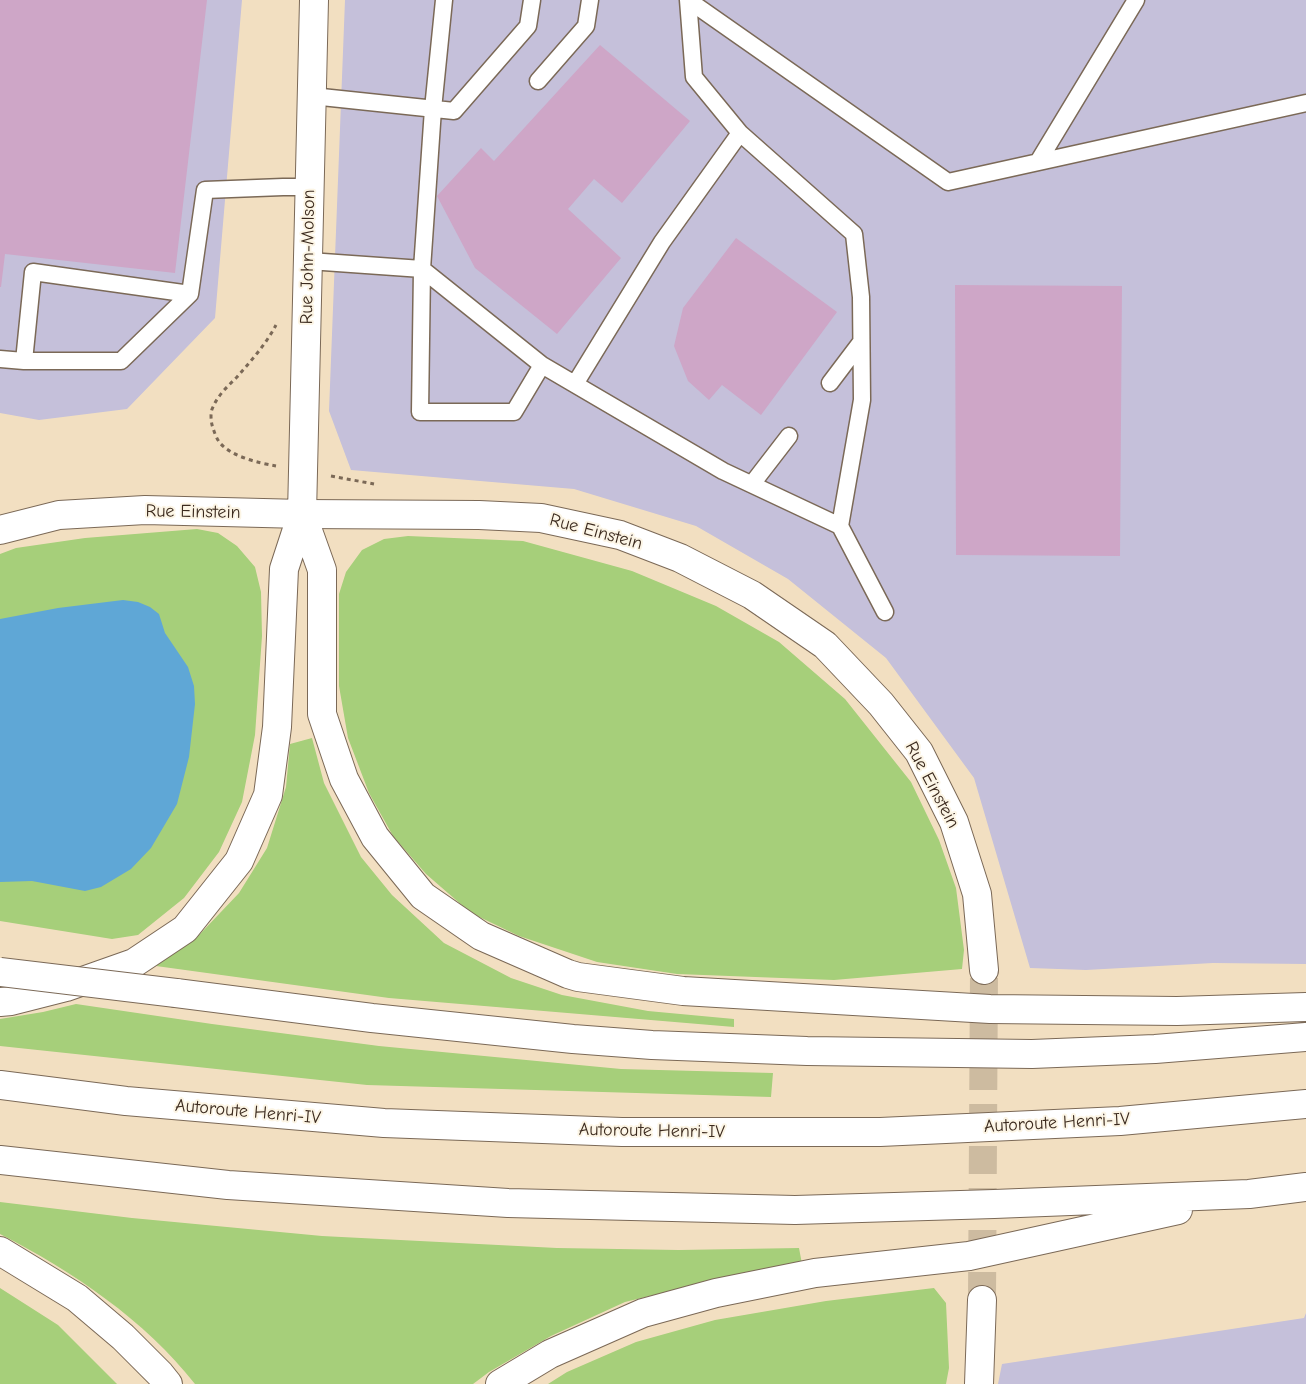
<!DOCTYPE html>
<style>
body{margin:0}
canvas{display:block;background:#f2dfc1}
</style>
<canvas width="1306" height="1384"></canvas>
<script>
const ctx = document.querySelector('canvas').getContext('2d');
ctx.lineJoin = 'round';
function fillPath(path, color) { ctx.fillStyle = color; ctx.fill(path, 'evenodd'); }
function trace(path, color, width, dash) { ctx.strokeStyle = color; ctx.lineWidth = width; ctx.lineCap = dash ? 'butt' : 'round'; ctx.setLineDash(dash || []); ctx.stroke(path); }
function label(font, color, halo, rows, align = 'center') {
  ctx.font = font + ' "Comic Neue",sans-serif'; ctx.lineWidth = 4; ctx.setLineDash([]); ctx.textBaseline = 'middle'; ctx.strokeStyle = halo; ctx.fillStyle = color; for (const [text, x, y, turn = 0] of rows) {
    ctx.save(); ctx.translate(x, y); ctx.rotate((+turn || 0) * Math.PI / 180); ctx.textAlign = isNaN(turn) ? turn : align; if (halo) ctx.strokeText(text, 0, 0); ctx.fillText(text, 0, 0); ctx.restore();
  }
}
fillPath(new Path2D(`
 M0,0H242L215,318L127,409L39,420L0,413Z
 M345,0H1306V964L1213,963L1086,970L1030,968L974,778L886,658L788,579L696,526L574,489L351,470L329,411Z
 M1306,1313V1384H998L1002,1364L1304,1318Z`), '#c5c0da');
fillPath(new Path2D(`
 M197,529L218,533L237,546L255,567L261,592L262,636L255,735L242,802L219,852L184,898L138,935L112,939L0,921V554L16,548L85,538Z
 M408,536L523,541L632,571L716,606L779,642L845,699L911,782L939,840L956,888L964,950L962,969L834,980L677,974L597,962L519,936L471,913L426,874L393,836L369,793L348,738L339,686V594L346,572L362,550L384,539Z
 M312,738L324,783L361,857L392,895L444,943L511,978L562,995L648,1011L734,1019V1027L389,998L156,966L200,934L239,893L267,848L286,787L290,744Z
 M76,1004L212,1024L379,1046L621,1069L773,1073L771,1097L367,1085L0,1046V1019L43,1012Z
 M0,1202L132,1218L322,1236L557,1248L679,1250L799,1248L802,1264L703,1283L625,1302L551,1336L489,1372L473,1384H195C145,1320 72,1271 0,1234Z
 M0,1288L58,1325L117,1384H0Z
 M934,1288L946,1303L949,1368L946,1384H548L567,1372L636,1342L715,1320L826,1301Z`), '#a6cf7a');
fillPath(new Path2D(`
 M123,600L138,602L150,607L159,614L165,633L188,667L194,686L195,704L189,757L177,804L151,848L131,869L101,887L85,891L32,881L0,882V619L58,608Z`), '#5fa7d6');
fillPath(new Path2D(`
 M0,0H207L175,273L5,254L1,287H0Z
 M600,45L690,121L622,203L594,179L568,209L621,258L557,334L475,268L437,196L481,148L494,161Z
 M736,238L837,312L761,415L722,385L709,400L688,381L674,346L683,308Z
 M955,285L1122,286L1120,556L956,555Z`), '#cea6c7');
trace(new Path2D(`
 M982,1300L984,970`), '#cdbba0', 28, [28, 14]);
const service = new Path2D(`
 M688,0L948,182L1306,103
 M688,0L694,77L740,133L854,234L861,297L862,400L840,526
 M538,81L586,26L590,0
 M312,96L454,111L528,26L532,0
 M1038,162L1136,0
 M309,261L422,269L433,109L444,0
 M422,269L542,365L514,412H420Z
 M0,359L24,361H121L190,294L205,190L283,187H310
 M24,361L33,272L190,294
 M542,365L723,471L840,526L885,612
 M830,383L861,342
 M575,384L662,242L740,133
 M752,484L789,436`);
const minor = new Path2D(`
 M0,530L59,515L145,510L302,514L314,0`);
const tertiary = new Path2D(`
 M302,514L479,515L541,518L620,535L680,558L752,595L825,645L881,704L919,752L954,822L977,894L984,970
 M979,1384L982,1300`);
const motorway = new Path2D(`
 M302,514L322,570V714L344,779L375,837L423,896L481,936L568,974L578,977L683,991L990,1009L1177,1011L1306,1007
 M176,993L372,1018L573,1039L652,1045L807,1051L1032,1054L1155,1049L1306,1037
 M0,1002L11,1001L66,987L134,963L185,929L239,861L268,795L277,727L284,569L302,514
 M0,1085L126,1101L384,1123L622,1132H880L1120,1121L1306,1104
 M0,1160L228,1185L508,1203L795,1210L994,1204L1249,1194L1306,1187
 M0,1251L77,1298L123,1337L160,1374L168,1384
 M500,1384L550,1354L643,1313L716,1293L815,1273L969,1256L1178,1210`);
trace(service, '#7b6957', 19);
trace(minor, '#7b6957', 30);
trace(tertiary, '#7b6957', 30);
trace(motorway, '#7b6957', 30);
trace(new Path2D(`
 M276,466C259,463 232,457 220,443C216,438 214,431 212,425C211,420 210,412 213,407C218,395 228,386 237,377C251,361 266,344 276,325
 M331,476L374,484`), '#7b6957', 3, [4, 4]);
trace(service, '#fff', 16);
trace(minor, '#fff', 28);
trace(tertiary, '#fff', 28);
trace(motorway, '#fff', 28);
const motorwayBridge = new Path2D(`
 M0,972L176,993`);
trace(motorwayBridge, '#7b6957', 30, []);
trace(motorwayBridge, '#fff', 28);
label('18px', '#3b2a1e', '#fcf5e5', [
 ["Rue John-Molson",308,257,-89],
 ["Rue Einstein",193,512,1],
 ["Rue Einstein",596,532,15],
 ["Rue Einstein",932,785,62],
 ["Autoroute Henri-IV",248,1112,5],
 ["Autoroute Henri-IV",1057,1123,-3],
 ["Autoroute Henri-IV",652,1131,1]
]);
</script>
